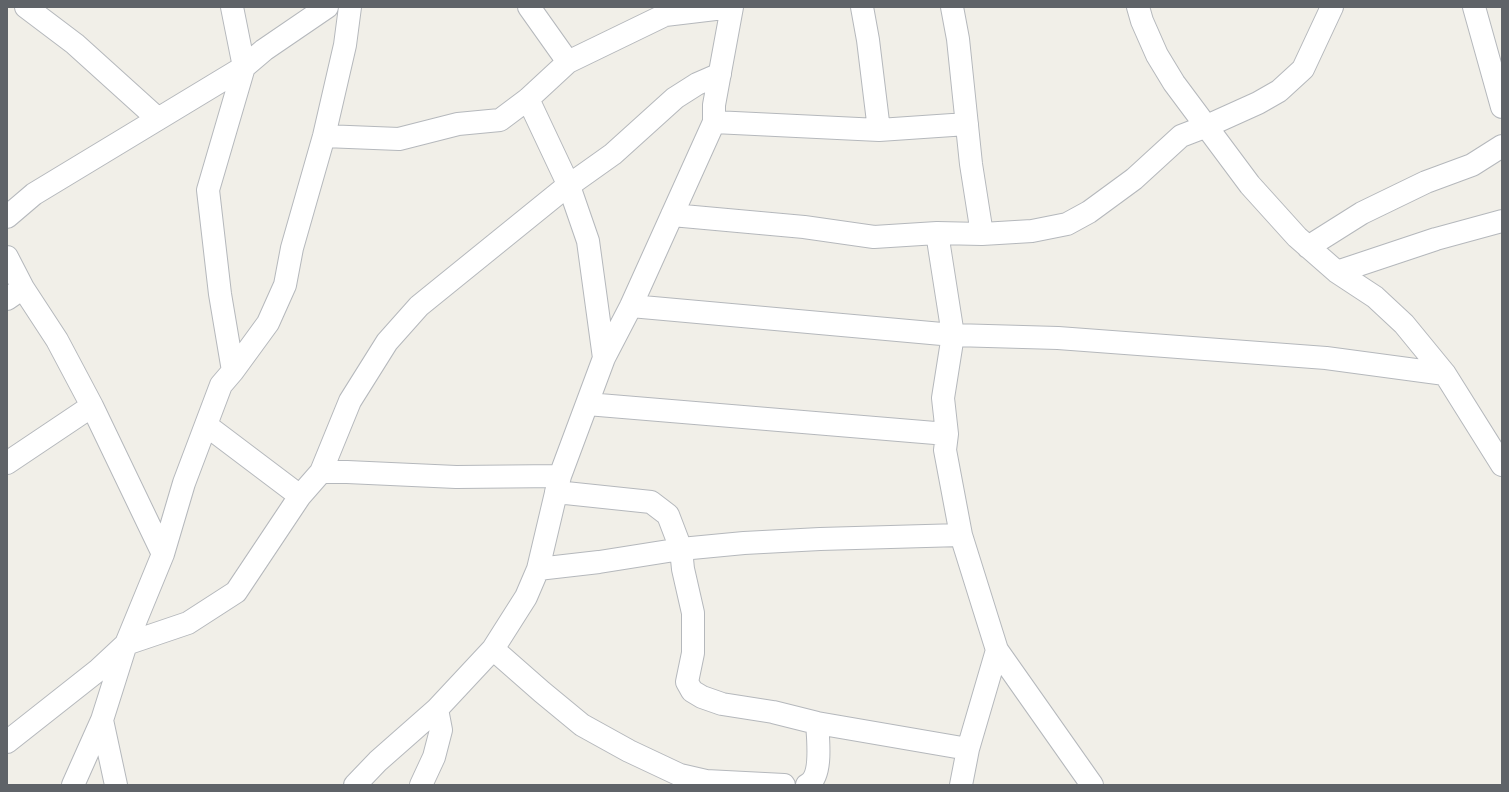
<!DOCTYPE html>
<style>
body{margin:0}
#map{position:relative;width:1509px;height:792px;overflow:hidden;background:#f1efe8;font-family:"Public Sans",sans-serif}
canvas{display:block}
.frame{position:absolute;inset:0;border:8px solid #5f6368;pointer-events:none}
</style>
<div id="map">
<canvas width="1509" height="792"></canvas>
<div class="frame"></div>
</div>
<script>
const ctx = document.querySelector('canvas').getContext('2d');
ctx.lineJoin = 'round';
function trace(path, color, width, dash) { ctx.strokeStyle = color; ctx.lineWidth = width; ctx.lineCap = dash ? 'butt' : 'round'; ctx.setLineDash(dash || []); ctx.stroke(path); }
const minor = new Path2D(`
 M26,7L75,44L158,119
 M232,7L244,67L208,190L220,294L233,371
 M529,7L568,62
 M862,7L868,40L879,130L967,124
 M952,7L958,39L971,164L982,234
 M1138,7L1142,21L1157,55L1174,83L1250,185L1297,237L1337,272L1375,297L1404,324L1445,374L1502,465
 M1474,7L1502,107
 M528,99L569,186L588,241L604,358
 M714,122L879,130
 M324,136L399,139L458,124L500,120L528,99L568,62L665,15L732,7L714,105V122L631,306L604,358L560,476L538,569L526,597L493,649L437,709L378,761L355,785
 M672,215L804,227L874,237L937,233L982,234L1032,231L1067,224L1089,212L1134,179L1181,136L1207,126L1258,103L1279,91L1303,69L1332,7
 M7,217L34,194L244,67L264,50L327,7
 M937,233L953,335L943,398L947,434L945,450L961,535L997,650L1092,785
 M1308,247L1362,213L1426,182L1472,165L1502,146
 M7,257L23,288L57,340L92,406L163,554
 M1337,272L1436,239L1502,221
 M7,299L23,288
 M631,306L953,335L1058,338L1326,358L1445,374
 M587,404L947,434
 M206,425L300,496
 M7,463L92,406
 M321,472L350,401L387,342L419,306L561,191L613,154L675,98L697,84L720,74
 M556,492L651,502L668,515L681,549L683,569L693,613V653L687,682L692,691L702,697L722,704L773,712L817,723L968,749
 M538,569L599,562L681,549L744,543L820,539L961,535
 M493,649L542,692L582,725L629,751L680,775L706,781L784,785
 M102,720L116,785
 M7,742L97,671L126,644L188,623L236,592L300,496L321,472H347L456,477L560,476
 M73,785L102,720L126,644L163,554L184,483L221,385L233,371L268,323L285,285L292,248L324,136L345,45L350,7
 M421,785L434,757L441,730L437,709
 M807,785C823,777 818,739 817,723
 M961,785L968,749L997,650`);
trace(minor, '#b5b8bc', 24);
trace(minor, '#fff', 22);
</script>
